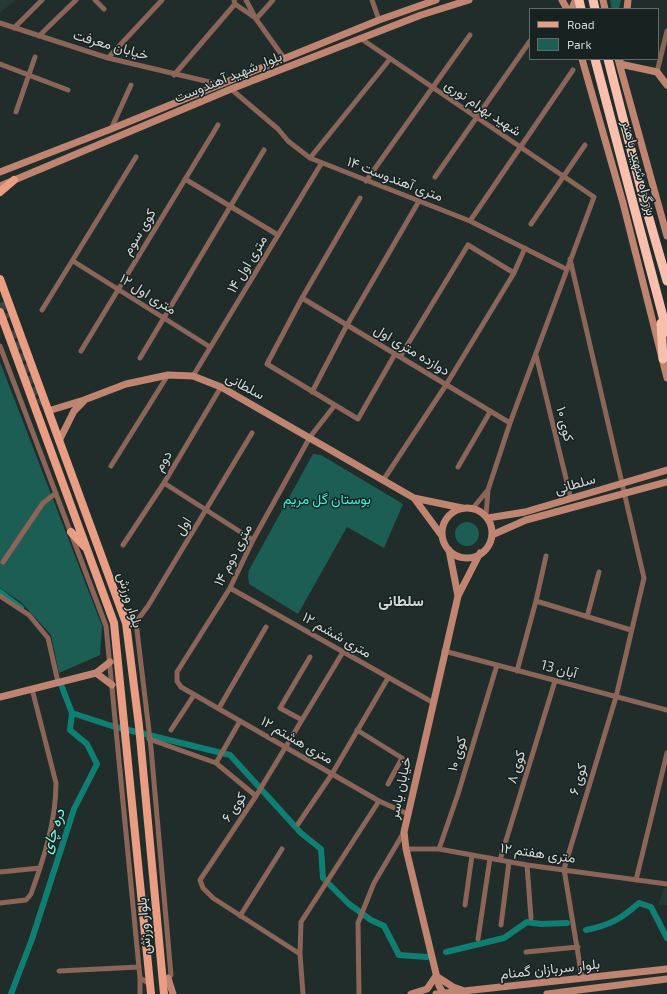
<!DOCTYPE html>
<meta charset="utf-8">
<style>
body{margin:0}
#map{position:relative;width:667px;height:994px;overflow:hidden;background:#212d2b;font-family:"Exo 2",sans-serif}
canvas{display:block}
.legend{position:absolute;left:529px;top:8px;width:130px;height:52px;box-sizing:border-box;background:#182321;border:1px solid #626b69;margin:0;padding:5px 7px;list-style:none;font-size:12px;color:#d0d7d6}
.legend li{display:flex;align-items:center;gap:8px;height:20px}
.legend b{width:20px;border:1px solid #626b69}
</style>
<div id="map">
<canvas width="667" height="994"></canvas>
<ul class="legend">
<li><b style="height:5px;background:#e99d83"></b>Road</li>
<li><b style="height:11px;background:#1c5d54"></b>Park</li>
</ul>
</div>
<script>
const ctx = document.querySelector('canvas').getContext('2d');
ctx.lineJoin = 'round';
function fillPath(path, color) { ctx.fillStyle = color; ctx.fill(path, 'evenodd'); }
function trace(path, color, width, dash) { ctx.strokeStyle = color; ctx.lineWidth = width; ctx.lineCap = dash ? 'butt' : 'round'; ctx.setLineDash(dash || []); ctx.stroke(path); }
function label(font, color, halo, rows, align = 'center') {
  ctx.font = font + ' "Exo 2",Vazirmatn,sans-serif'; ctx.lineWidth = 3; ctx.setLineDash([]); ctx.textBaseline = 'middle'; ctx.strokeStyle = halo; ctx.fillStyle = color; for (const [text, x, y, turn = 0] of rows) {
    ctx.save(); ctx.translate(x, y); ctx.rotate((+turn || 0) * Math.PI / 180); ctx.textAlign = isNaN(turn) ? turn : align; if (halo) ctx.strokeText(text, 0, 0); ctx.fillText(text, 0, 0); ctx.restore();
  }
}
fillPath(new Path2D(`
 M0,0H16L0,13Z
 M664,888H667V905H658Z`), '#243834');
fillPath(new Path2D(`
 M610,0H621L619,9H612Z
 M0,362L102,626L100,655L59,673L51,635L21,602L0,588Z
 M313,454L321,455L403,504L384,548L347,527L298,614L249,584L248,576L249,570Z
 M455 534a12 12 0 1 1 24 0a12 12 0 1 1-24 0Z`), '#1c5d54');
trace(new Path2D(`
 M0,592L21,608
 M72,713L112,726L230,755L301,833L321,849L323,878L349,904L371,920L384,926L399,955L427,957
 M586,930C610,925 621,919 639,903L651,907L667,938
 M446,952L504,938L527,922L541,924L567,923
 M11,994L32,939L74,809L97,764L87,744L70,730L72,713L62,687`), '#107f73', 6);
trace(new Path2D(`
 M0,303L6,319
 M15,330L37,394L45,404`), '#3b4645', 8, [8, 4]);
trace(new Path2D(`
 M95,0L104,9
 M234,0L235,4L254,17
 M246,0L256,19L284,58
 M372,0L379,20
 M256,19L273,0
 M0,23L108,58L218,84
 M14,28L42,0
 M39,36L76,0
 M360,38L594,197L510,423L488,490L486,515
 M108,58L162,0
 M0,64L68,90
 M657,72L667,31
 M174,75L235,4
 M231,89L278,129L288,141L310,158L470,221L566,269
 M16,112L35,57
 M111,129L131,85
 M310,158L390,59
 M435,177L530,41
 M185,179L278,235
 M366,181L470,35
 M360,198L302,298L267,364L358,419L395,354
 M470,221L573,70
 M531,224L585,145
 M570,259L644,578L616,697L564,869L582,978
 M73,261L210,347
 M302,298L510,423
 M42,310L136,157
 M0,346L106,626L140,978L150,984
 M81,351L218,125
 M536,355L571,499
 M400,357L468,245L514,273
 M140,358L264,150
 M193,376L321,164
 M312,392L347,325L419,201
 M335,405L310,437L253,540L230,588L177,672V681L181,687L379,801L408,814
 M111,466L168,375
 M458,467L490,412
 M384,479L446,385L514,273L525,248
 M164,483L253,540
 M473,508L487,491
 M123,545L164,483L221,387
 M3,562L43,503L56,493
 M230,588L432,702
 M0,596L29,615L48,638L58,682
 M536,601L631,630
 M587,617L599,572
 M136,622L151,748L171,975L166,980
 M126,623L136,622L148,606L252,433
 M444,651L667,710
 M517,671L536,601L546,556
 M219,708L266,627
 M302,720L280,708L310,657
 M171,730L194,695
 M357,730L402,758L388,784
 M149,739L216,763L256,796
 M216,763L240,721
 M298,824L332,774L388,678
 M406,849H439L527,865L667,884
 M439,849L458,794L497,665
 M500,860L555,681
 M527,865L531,918
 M0,872L40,868
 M636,880L667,753
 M0,903L26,900L31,894C44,858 56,821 56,783L32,689
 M465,905L472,855
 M240,916L282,849
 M501,925L509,862
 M478,939L490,858
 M526,952L578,947
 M300,954L213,898L203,888L200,880L256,796L343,652
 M59,971L139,967
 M140,978V994
 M303,994L300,954L301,922L379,801
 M359,994L358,923L374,883L404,832`), '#8a6558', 5);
trace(new Path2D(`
 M562,0L567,9
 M603,0L605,9
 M572,9L574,3L578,0
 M627,9L628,0
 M582,59L623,203L667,378
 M618,59L667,236
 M620,60V64L657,72L667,85
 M0,172L111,129L379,20L436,0
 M0,186L231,89L421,15L469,0
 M48,411L84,400L126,384L168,375L193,376L221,387L414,498L462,508
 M59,441L74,411L84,401
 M414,498L442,536
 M442 533a25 25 0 1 1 50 0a25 25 0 1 1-50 0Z
 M488,518L525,512L667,470
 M492,535L526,520L667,482
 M449,550L458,596
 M96,673L112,685
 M0,697L96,673L110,662
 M168,978L173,994
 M411,994L427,989L436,976L453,987L462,990
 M436,994L667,969
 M444,994L439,986L406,849L404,832L458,596L480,553
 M547,994L667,979`), '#bf8571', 7);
trace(new Path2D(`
 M0,192L14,180
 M0,279L126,623L139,726L164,994
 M0,312L114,623L151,994
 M71,532L85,547`), '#e99d83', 8);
trace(new Path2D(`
 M579,0L581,9
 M593,0L595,9
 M595,59L667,332
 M608,59L644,201L667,281
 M661,323L663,359`), '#f7bfac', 9);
label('14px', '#d0d7d6', '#182321', [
 ["خیابان معرفت",111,45,16],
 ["بلوار شهید آهندوست",228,77,-22],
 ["شهید بهرام نوری",483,108,34],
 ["بزرگراه شهید باهنر",639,168,75],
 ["۱۴ متری آهندوست",395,179,21],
 ["کوی سوم",139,232,-59],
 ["۱۴ متری اول",247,264,-59],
 ["۱۲ متری اول",148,294,32],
 ["دوازده متری اول",412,350,31],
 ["سلطانی",245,386,28],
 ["کوی ۱۰",565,424,76],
 ["دوم",163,461,-59],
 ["سلطانی",575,484,-16],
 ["اول",183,526,-58],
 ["۱۴ متری دوم",233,555,-63],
 ["بلوار ورزش",130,600,73],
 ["۱۲ متری ششم",337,635,30],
 ["13 آبان",559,669,15],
 ["۱۲ متری هشتم",297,740,30],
 ["کوی ۱۰",457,754,-74],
 ["کوی ۸",516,767,-73],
 ["کوی ۶",578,779,-73],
 ["خیابان یاسر",400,788,-78],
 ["کوی ۶",234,807,-56],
 ["۱۲ متری هفتم",538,853,8],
 ["بلوار ورزش",144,926,-95],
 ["بلوار سربازان گمنام",550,969,-6]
]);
label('14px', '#37f3dc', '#182321', [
 ["بوستان گل مریم",327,499]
]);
label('bold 15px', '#d0d7d6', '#182321', [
 ["سلطانی",401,601]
]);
label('italic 15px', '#7cfae7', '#182321', [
 ["دره چای",53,831,-71]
]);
</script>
